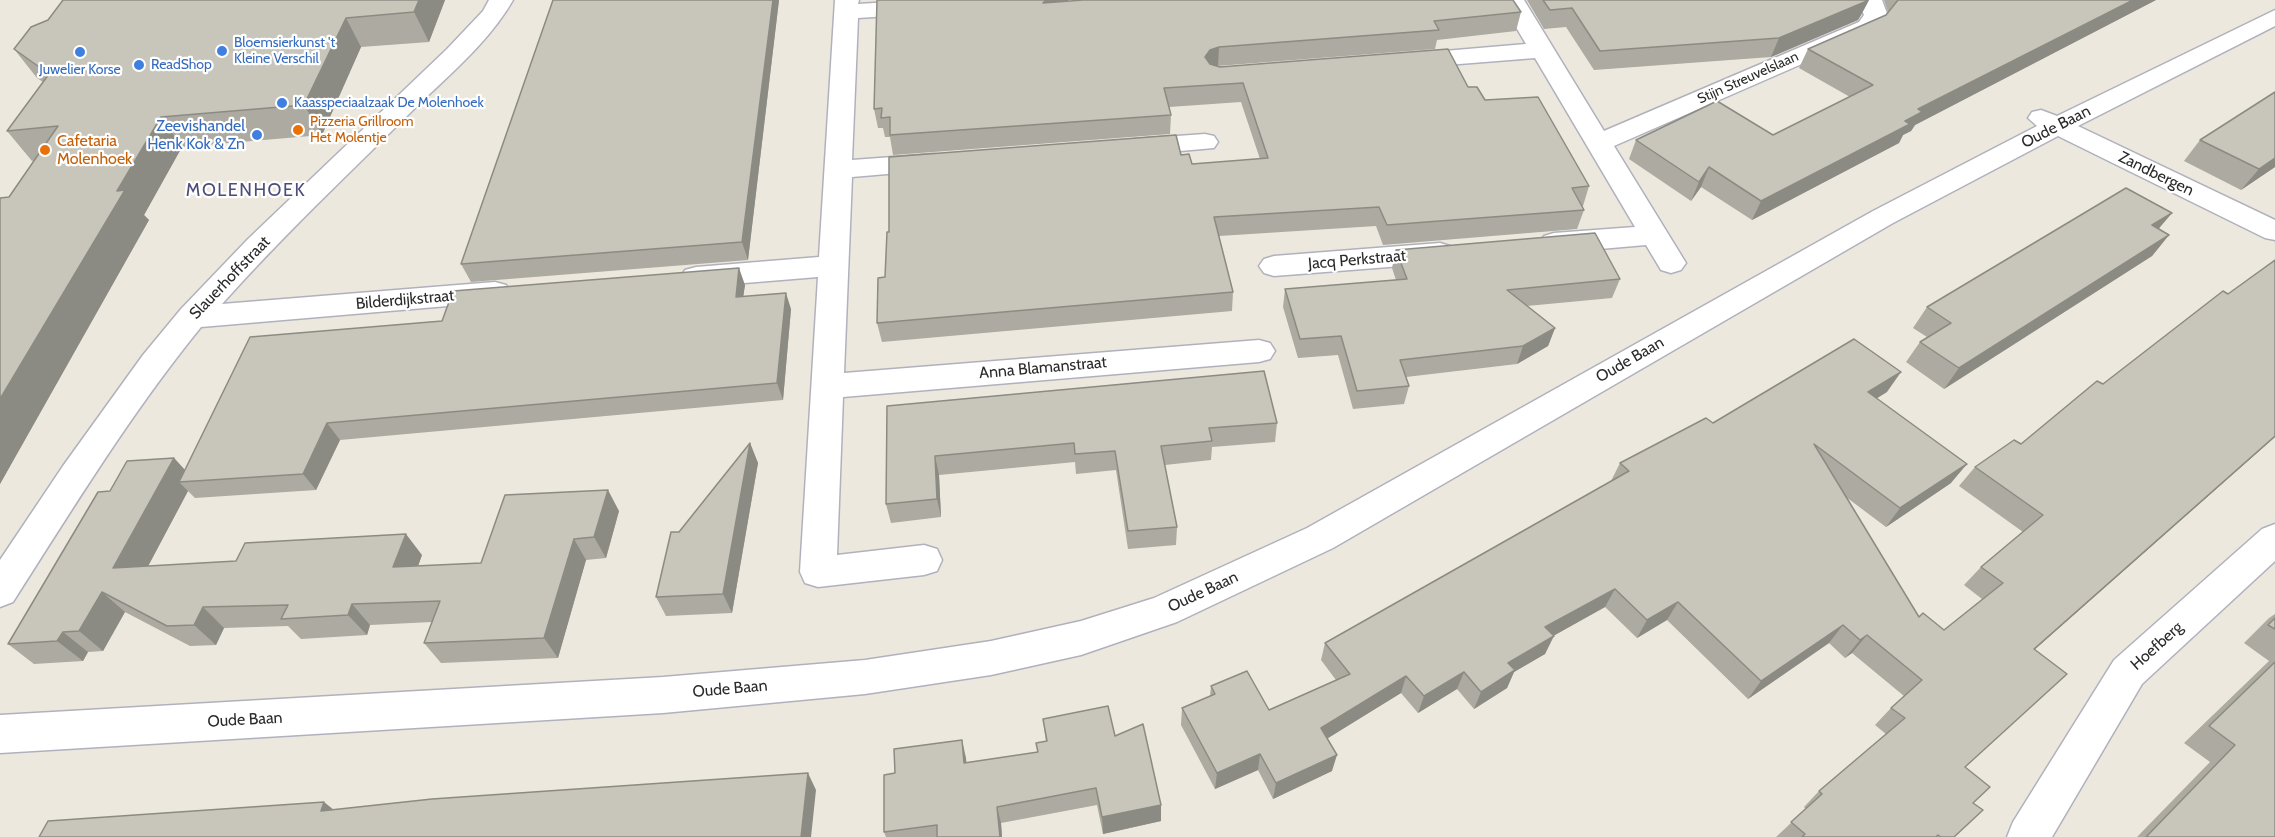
<!DOCTYPE html>
<style>
body{margin:0}
canvas{display:block;background:#ece8dd}
</style>
<canvas width="2275" height="837"></canvas>
<script>
const ctx = document.querySelector('canvas').getContext('2d');
ctx.lineJoin = 'round';
function trace(path, color, width, dash) { ctx.strokeStyle = color; ctx.lineWidth = width; ctx.lineCap = dash ? 'butt' : 'round'; ctx.setLineDash(dash || []); ctx.stroke(path); }
function fillPath(path, color) { ctx.fillStyle = color; ctx.fill(path, 'evenodd'); }
function label(font, color, halo, rows, align = 'center') {
  ctx.font = font + ' Cabin,sans-serif'; ctx.lineWidth = 4.5; ctx.setLineDash([]); ctx.textBaseline = 'middle'; ctx.strokeStyle = halo; ctx.fillStyle = color; for (const [text, x, y, turn = 0] of rows) {
    ctx.save(); ctx.translate(x, y); ctx.rotate((+turn || 0) * Math.PI / 180); ctx.textAlign = isNaN(turn) ? turn : align; if (halo) ctx.strokeText(text, 0, 0); ctx.fillText(text, 0, 0); ctx.restore();
  }
}
const minor = new Path2D(`
 M489,0H513C488,44 444,79 408,115C345,177 281,238 222,304L495,282L506,285L510,292L506,299L495,302L201,327C131,413 73,508 13,602L0,607V560L63,466L143,355L181,309L248,239L447,49L483,11Z
 M835,0H859L858,4L922,0L930,2L934,7L930,12L922,14L858,18L852,160L934,154L944,156L948,162L944,168L934,170L852,177L844,373L1259,340L1270,343L1275,351L1270,359L1259,362L843,397L837,555L924,545L937,549L942,560L937,571L924,575L818,587L805,583L800,572L818,277L696,287L685,284L681,277L685,270L696,267L819,257Z
 M1500,0H1524L1604,131L1859,22L1864,15L1857,0H1882L1888,16L1875,32L1614,146L1686,263L1681,270L1671,273L1661,270L1646,245L1554,253L1544,250L1540,243L1544,236L1554,233L1635,227L1535,58L1409,68L1400,66L1397,61L1400,56L1409,54L1526,44Z
 M2275,10V26L2078,126L2275,220V240L2265,238L2058,136L1893,223L1333,548L1177,622L1081,655L991,675L865,694L663,713L0,753V715L663,677L865,660L991,641L1081,621L1154,598L1307,528L1873,211L2037,126L2028,118L2032,112L2041,110L2057,116Z
 M1205,134L1214,136L1218,142L1214,148L1135,155L1126,153L1122,147L1126,141L1135,139Z
 M1440,243L1450,246L1455,253L1450,260L1440,263L1274,276L1264,273L1259,266L1264,259L1274,256Z
 M2275,524V561L2142,684L2052,837H2007L2013,822L2114,660L2262,529Z`);
trace(minor, '#b1b1be', 3);
fillPath(minor, '#fff');
fillPath(new Path2D(`
 M445,0L429,42L361,47L322,135L182,147L144,215L149,220L0,484V198L9,197L35,160L32,161L7,131L43,82L37,78L14,49Z
 M553,0H779L748,260L471,282L461,264Z
 M877,0H1069L1068,1L1521,12L1516,31L1437,40L1435,49L1217,66L1468,87L1589,186L1583,206H1581L1584,210L1577,229L1383,245L1376,226L1219,236L1233,292L1232,311L882,342L877,323L885,277L1181,155L1192,164L1260,159L1241,102L1169,107L1171,115L1170,134L893,155L890,137H885L883,128H878L874,109Z
 M1527,0H1869L1861,15L1858,20L1771,57L1594,70L1566,27L1544,29Z
 M1884,0H2156L1915,125L1911,131L1903,135L1899,143L1752,220L1701,187L1691,201L1629,159L1636,140L1773,135L1850,97L1799,68L1808,49L1886,15L1888,12Z
 M2275,92V167L2241,190L2184,161L2200,140Z
 M2172,213L2158,229L2169,235L2152,256L1944,389L1906,362L1920,342L1927,337L1913,328L1927,307Z
 M1396,250L1620,279L1612,298L1527,306L1555,328L1548,346L1517,364L1406,377L1409,386L1404,404L1353,409L1338,355L1298,358L1283,307L1285,289L1396,280L1392,268Z
 M2275,260V437L2035,649L1965,767L1973,803L1954,837H1776L1806,809L1804,807L1819,791L1886,734L1875,725L1891,708L1904,696L1852,653L1845,658L1829,643L1748,699L1667,620L1637,638L1605,607L1553,636L1545,654L1514,672L1507,688L1474,709L1457,689L1418,713L1401,693L1327,738L1332,771L1273,799L1258,770L1215,789L1181,725L1182,708L1210,696L1211,686L1269,710L1336,680L1321,660L1325,643L1611,481L1620,463L1713,423L1887,392L1876,398L1951,483L1886,527L1846,497L1919,617L1944,630L1982,599L1964,585L1981,567L2023,532L1959,486L1975,467L2021,444Z
 M745,285L743,296L791,309L783,400L340,440L316,490L195,498L188,491L148,566L422,555L418,566L481,563L619,511L606,558L586,560L558,658L441,663L424,643L432,622L370,625L367,635L301,639L288,626L224,628L216,645L190,646L125,612L103,651L88,652L83,661L34,664L8,644L110,491L174,458L185,470L442,321Z
 M887,406L1277,423L1275,442L1212,447L1211,460L1165,465L1177,527L1176,545L1128,549L1116,470L1076,474L1075,462L939,475L941,517L891,523L886,504Z
 M750,443L758,463L732,613L666,616L656,597L679,532Z
 M2275,614V837H2137L2210,762L2184,743L2269,661L2244,643L2269,618Z
 M1043,719L1115,736L1161,821L1103,834L1097,805L1001,823L1002,837H886L884,832L966,758V763L1037,752L1046,742Z`), '#acaaa1');
fillPath(new Path2D(`
 M419,0H445L429,42L414,12Z
 M773,0H779L748,260L742,242Z
 M1046,0H1069L1044,22L1043,3Z
 M1869,0L1861,15L1858,20L1771,57L1779,38Z
 M2133,0H2156L1915,125L1911,131L1903,135L1899,143L1752,220L1761,201L1905,121L1918,109Z
 M346,18L361,47L322,135L304,105Z
 M1219,47L1218,66L1209,69L1205,57L1210,50Z
 M161,117L182,147L144,215L149,220L0,484V399L117,191Z
 M2275,158V167L2241,190L2259,169Z
 M1709,167L1701,187L1691,201L1699,182Z
 M2172,213L2155,233L2152,225Z
 M2169,235L2152,256L1944,389L1959,368Z
 M739,268L745,285L741,313L736,297Z
 M786,293L791,309L783,400L777,383Z
 M1555,328L1548,346L1517,364L1523,346Z
 M1901,372L1887,392L1855,412L1868,392Z
 M327,423L340,440L316,490L303,474Z
 M2275,436V437L2015,667L2034,649Z
 M750,443L758,463L732,613L723,594Z
 M935,456L939,475L941,517L937,499Z
 M174,458L194,480L179,482L188,491L136,589L113,568Z
 M1967,464L1951,483L1886,527L1900,508Z
 M608,490L619,511L606,558L594,537Z
 M406,534L422,555L410,588L393,567Z
 M574,539L586,560L558,658L544,638Z
 M1615,589L1605,607L1537,645L1545,627Z
 M102,592L125,612L103,651L79,631Z
 M1678,602L1667,620L1637,638L1647,620Z
 M352,604L370,625L367,635L348,615Z
 M203,607L224,628L216,645L194,625Z
 M1843,625L1829,643L1748,699L1761,681Z
 M63,632L88,652L83,661L57,641Z
 M1867,635L1852,653L1845,658L1860,640Z
 M1554,636L1545,654L1514,672L1507,688L1474,709L1481,692L1508,663Z
 M1464,672L1457,689L1418,713L1424,696Z
 M1406,676L1401,693L1317,745L1321,728Z
 M962,740L966,758L968,781L964,763Z
 M1260,754L1258,770L1215,789L1217,773Z
 M1337,755L1332,771L1273,799L1276,783Z
 M808,773L816,790L811,837H801Z
 M324,802L344,818L321,811Z
 M1161,805V821L1103,834L1102,817Z
 M997,807L1001,823L1002,837H1000Z`), '#8c8b83');
const building = new Path2D(`
 M63,0H419L414,12L346,18L304,105L161,117L117,191L125,190L0,399V198L9,197L58,126L7,131L49,74L14,49L31,27L48,20Z
 M553,0H773L742,242L461,264Z
 M877,0H1046L1043,3L1083,0H1513L1521,12L1434,21L1439,30L1219,47L1210,50L1205,57L1210,64L1220,67L1448,49L1468,87H1477L1485,100L1538,97L1589,186L1572,188L1584,210L1387,225L1379,207L1214,217L1233,292L877,323L878,278L885,277L887,232H889V157L1176,135L1181,155L1189,154L1192,164L1268,158L1243,83L1164,88L1171,115L890,135V117L881,118L882,108L874,109Z
 M1543,0H1868L1867,1L1779,38L1600,51L1572,8L1550,10Z
 M1898,0H2133L1918,109L1922,112L1905,121L1910,124L1761,201L1709,167L1699,182L1636,140L1717,101L1773,135L1873,85L1808,49L1886,15Z
 M2275,92V158L2259,169L2200,140Z
 M2126,188L2172,213L2152,225L2169,235L1959,368L1920,342L1951,323L1927,307Z
 M1595,233L1620,279L1507,290L1555,328L1523,346L1400,360L1409,386L1357,391L1341,336L1300,339L1285,289L1407,279L1396,250Z
 M2275,260V436L2034,649L2067,674L1965,767L1990,787L1973,803L1983,810L1954,837H1941L1938,835L1936,837H1802L1805,834L1791,822L1822,794L1819,791L1905,718L1891,708L1922,680L1867,635L1860,640L1843,625L1761,681L1678,602L1647,620L1615,589L1545,627L1554,636L1508,663L1515,670L1481,692L1464,672L1424,696L1406,676L1321,728L1337,755L1276,783L1260,754L1217,773L1182,708L1215,694L1211,686L1247,671L1269,710L1350,674L1325,643L1629,471L1620,463L1706,418L1713,423L1854,339L1901,372L1868,392L1967,464L1900,508L1814,444L1919,617L1923,613L1944,630L2003,583L1981,567L2043,515L1975,467L2014,440L2021,444L2097,381L2103,384L2223,291L2228,294Z
 M739,268L736,297L786,293L777,383L327,423L303,474L179,482L250,337L442,321L453,291Z
 M1264,371L1277,423L1209,428L1212,441L1161,446L1177,527L1128,531L1115,451L1075,454L1074,443L935,456L937,499L886,504L887,406Z
 M750,443L723,594L656,597L671,532H679Z
 M174,458L113,568L236,561L245,543L406,534L393,567L481,563L505,495L608,490L594,537L574,539L544,638L424,643L440,601L352,604L348,615L281,619L288,605L203,607L194,625L167,626L102,592L79,631L63,632L57,641L8,644L98,492L110,491L127,461Z
 M2275,618V629L2268,625Z
 M2275,662V837H2146L2235,745L2209,726Z
 M1108,706L1115,736L1143,724L1161,805L1102,817L1096,788L997,807L1000,837H937V825L884,832V775L895,773L894,749L962,740L964,763L1038,752L1036,743L1047,741L1043,719Z
 M808,773L801,837H39L48,821L324,802L321,811L432,799Z`);
fillPath(building, '#c8c6bb');
trace(building, '#8c8b83', 1.5);
for (const [x, y, r, color] of [
 [222,51,6,"#3f7fe0"],
 [80,52,6,"#3f7fe0"],
 [139,65,6,"#3f7fe0"],
 [282,103,6,"#3f7fe0"],
 [298,130,6,"#e8710a"],
 [257,135,6,"#3f7fe0"],
 [45,150,6,"#e8710a"]
]) { const dot = new Path2D(); dot.arc(x, y, r, 0, 2 * Math.PI); ctx.fillStyle = color; ctx.fill(dot); trace(dot, '#fff', 2); }
label('14px', '#366cbe', '#fff', [
 ["Bloemsierkunst 't",234,43],
 ["Kleine Verschil",234,59],
 ["ReadShop",151,65],
 ["Juwelier Korse",80,70,"center"],
 ["Kaasspeciaalzaak De Molenhoek",294,103]
], 'left');
label('14px', '#2b2b2b', '#fff', [
 ["Stijn Streuvelslaan",1748,78,-24]
]);
label('14px', '#c56008', '#fff', [
 ["Pizzeria Grillroom",310,122],
 ["Het Molentje",310,138]
], 'left');
label('16px', '#366cbe', '#fff', [
 ["Zeevishandel",245,126],
 ["Henk Kok & Zn",245,144]
], 'right');
label('16px', '#2b2b2b', '#fff', [
 ["Oude Baan",2056,127,-27],
 ["Zandbergen",2156,174,26],
 ["Jacq Perkstraat",1357,260,-5],
 ["Slauerhoffstraat",230,278,-46],
 ["Bilderdijkstraat",405,300,-5],
 ["Oude Baan",1630,360,-30],
 ["Anna Blamanstraat",1043,368,-5],
 ["Oude Baan",1203,592,-25],
 ["Hoefberg",2157,646,-42],
 ["Oude Baan",730,689,-5],
 ["Oude Baan",245,720,-3]
]);
label('16px', '#c56008', '#fff', [
 ["Cafetaria",57,141],
 ["Molenhoek",57,159]
], 'left');
ctx.letterSpacing = '1.5px';
label('18px', '#4b4d7b', '#fff', [
 ["MOLENHOEK",246,191]
]);
ctx.letterSpacing = '0px';
</script>
